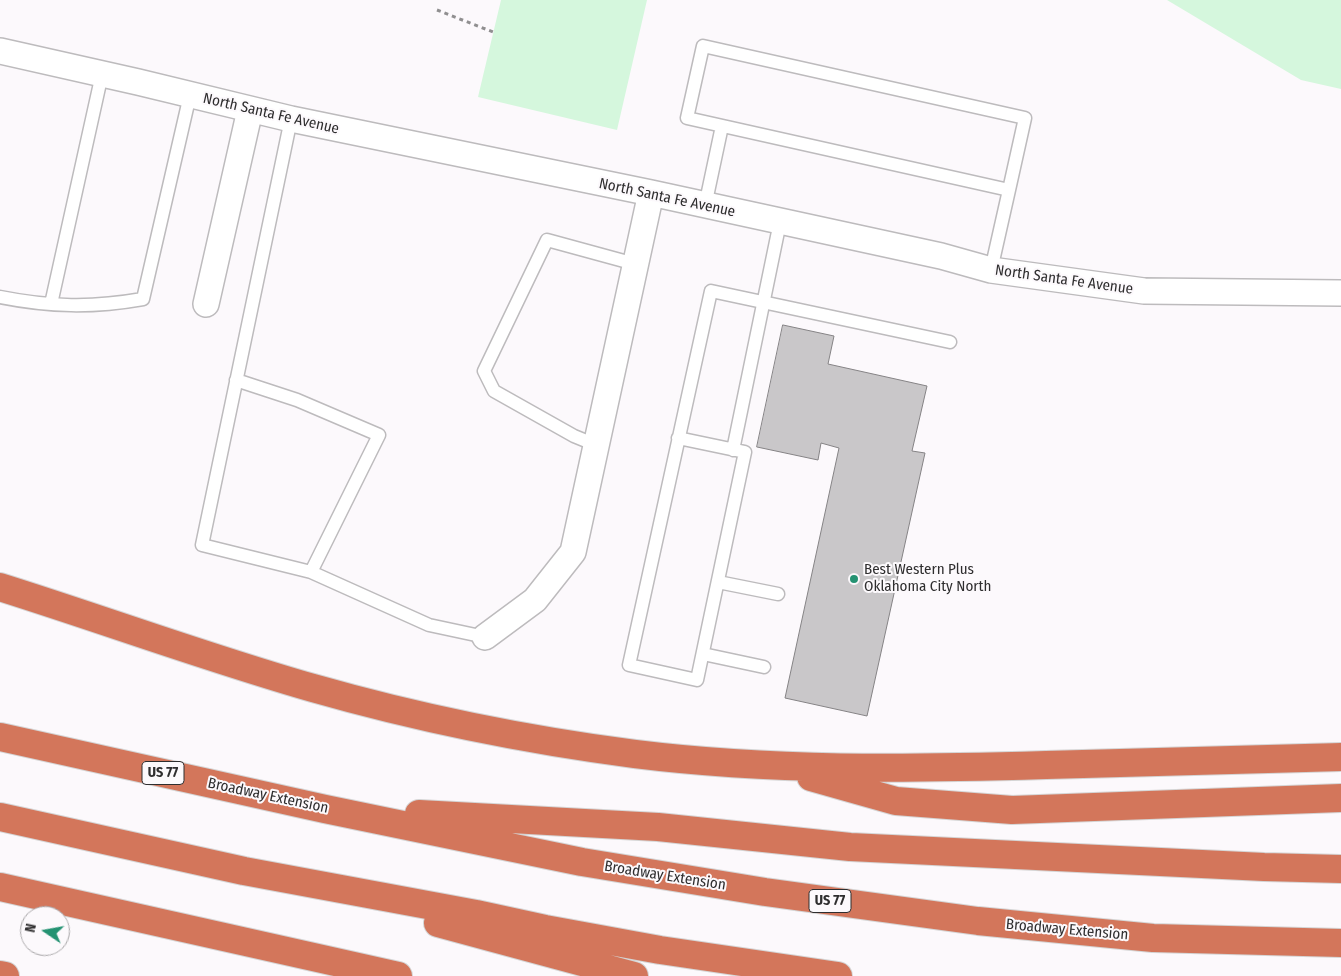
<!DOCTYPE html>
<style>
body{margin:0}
#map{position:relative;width:1341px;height:976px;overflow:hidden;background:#fcf9fc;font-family:"Fira Sans Condensed",sans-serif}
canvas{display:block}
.north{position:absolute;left:20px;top:906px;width:50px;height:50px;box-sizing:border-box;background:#fcf9fc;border:1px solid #aaa8aa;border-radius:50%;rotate:282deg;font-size:14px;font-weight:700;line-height:20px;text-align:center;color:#2f2e2f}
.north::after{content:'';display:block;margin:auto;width:18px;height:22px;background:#249272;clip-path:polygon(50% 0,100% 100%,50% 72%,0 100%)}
</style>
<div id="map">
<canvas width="1341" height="976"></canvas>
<div class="north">N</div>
</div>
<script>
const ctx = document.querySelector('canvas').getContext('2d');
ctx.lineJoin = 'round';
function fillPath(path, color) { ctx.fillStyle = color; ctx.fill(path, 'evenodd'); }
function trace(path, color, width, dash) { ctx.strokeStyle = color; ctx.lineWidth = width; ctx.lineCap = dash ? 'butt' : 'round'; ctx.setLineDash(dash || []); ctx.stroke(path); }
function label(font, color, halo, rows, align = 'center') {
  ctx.font = font + ' "Fira Sans Condensed",sans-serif'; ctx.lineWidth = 4; ctx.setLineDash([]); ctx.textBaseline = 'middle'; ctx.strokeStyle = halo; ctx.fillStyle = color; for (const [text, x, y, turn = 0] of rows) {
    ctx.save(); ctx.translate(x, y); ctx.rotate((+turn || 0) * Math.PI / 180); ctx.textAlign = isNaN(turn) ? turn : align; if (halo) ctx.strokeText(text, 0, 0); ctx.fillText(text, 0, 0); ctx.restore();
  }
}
fillPath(new Path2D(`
 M501,0H647L617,130L478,97Z
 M1167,0H1341V89L1301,80Z`), '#d5f7dd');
const building = new Path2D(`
 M783,325L834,336L828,364L927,386L912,451L925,453L867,716L785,698L839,448L821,443L818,460L757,447Z`);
fillPath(building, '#c9c7c9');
trace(building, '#858385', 1);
const service = new Path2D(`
 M703,46L1025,118L1009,190L687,118Z
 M291,119L202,545L311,572L429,625L485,637
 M705,206L722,126
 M991,270L1009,190
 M0,297C50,307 92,308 143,299L190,95
 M51,304L102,74
 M236,380L297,400L379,435L311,572
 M678,438L745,452L697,680L629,665L711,291L950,342
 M596,445L574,436L494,391L484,371L547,240L635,264
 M733,450L780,222
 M718,582L778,594
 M703,654L764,667`);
const minor = new Path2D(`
 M0,51L138,82L291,119L651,193L941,256L991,270L1144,291L1341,293
 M206,304L250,110
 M485,637L535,600L573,552L651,193`);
const motorway = new Path2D(`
 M0,587C105,620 208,658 313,688C418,718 527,740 635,754C772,771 909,769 1046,765C1145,762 1243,760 1341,757
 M0,737L325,809L582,862L765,892L978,921L1153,938L1341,943
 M811,777L896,801L1012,810L1341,798
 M419,814L658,827L850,847L1264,867L1341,869
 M0,817L244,871L476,914L545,929L660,950L838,976
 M0,887L398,976
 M438,923L634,976
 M0,975L5,976`);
trace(service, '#bdbbbd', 15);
trace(minor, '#bdbbbd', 28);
trace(motorway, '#d5d5d5', 30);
trace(new Path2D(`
 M437,10L493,32`), '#908f90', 3, [4, 4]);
trace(service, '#fff', 12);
trace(minor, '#fff', 25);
trace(motorway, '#d3765b', 28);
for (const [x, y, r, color] of [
 [854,579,5,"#249272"]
]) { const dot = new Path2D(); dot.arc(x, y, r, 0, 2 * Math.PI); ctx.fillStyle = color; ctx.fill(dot); trace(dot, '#fcf9fc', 2); }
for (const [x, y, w] of [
 [163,773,42],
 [830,901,42]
]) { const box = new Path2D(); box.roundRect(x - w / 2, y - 11.5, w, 23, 4); ctx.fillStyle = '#fcf9fc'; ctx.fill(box); trace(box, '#2f2e2f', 1); }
label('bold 14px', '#2f2e2f', null, [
 ["US 77",163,773],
 ["US 77",830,901]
]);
label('15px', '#2f2e2f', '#fcf9fc', [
 ["North Santa Fe Avenue",271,114,13],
 ["North Santa Fe Avenue",667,198,12],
 ["North Santa Fe Avenue",1064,280,8],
 ["Broadway Extension",268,796,12],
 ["Broadway Extension",665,876,9],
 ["Broadway Extension",1067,930,5]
]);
label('15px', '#2f2e2f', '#fcf9fc', [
 ["Best Western Plus",864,570],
 ["Oklahoma City North",864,587]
], 'left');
</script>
